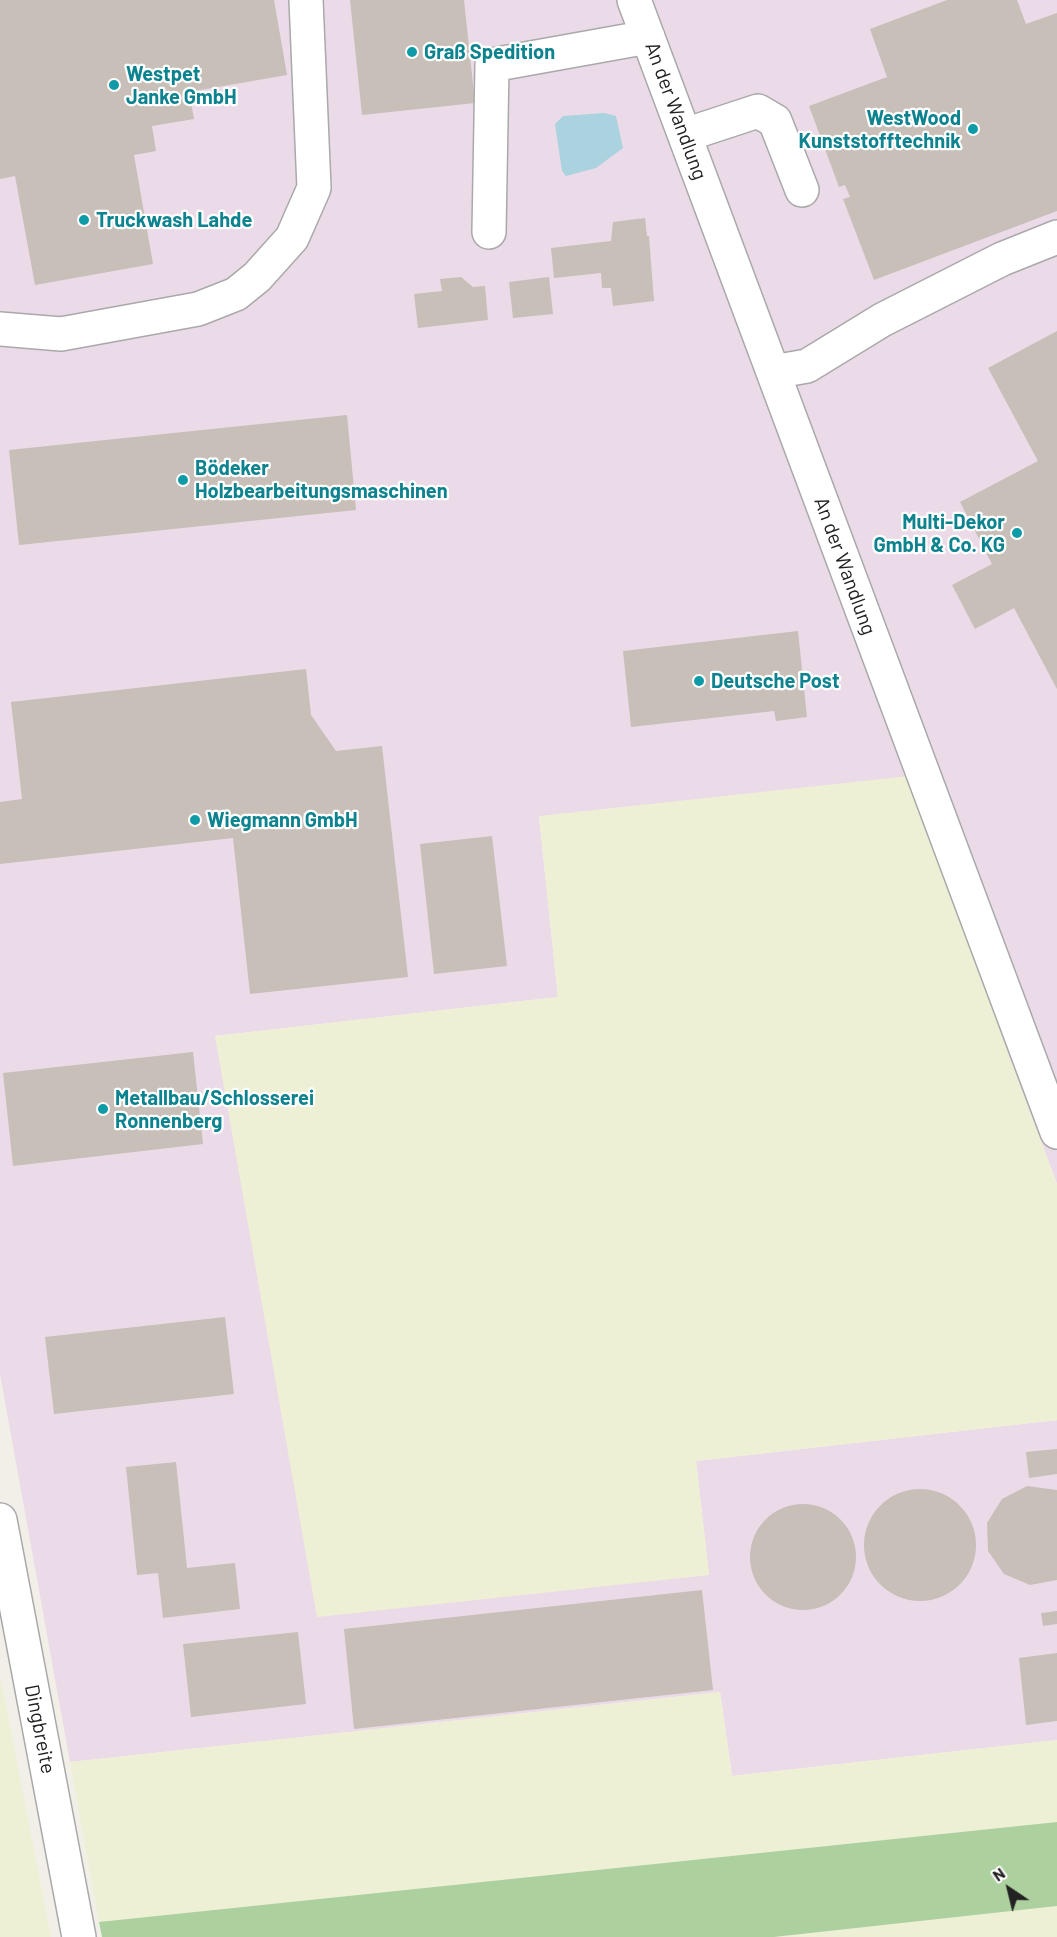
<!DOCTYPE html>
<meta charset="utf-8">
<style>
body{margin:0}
#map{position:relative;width:1057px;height:1937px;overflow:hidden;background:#f2efe9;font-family:Barlow,sans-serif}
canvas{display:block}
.north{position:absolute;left:979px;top:1859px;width:60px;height:60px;-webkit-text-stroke:4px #fff;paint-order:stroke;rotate:325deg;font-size:16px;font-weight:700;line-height:24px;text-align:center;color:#222}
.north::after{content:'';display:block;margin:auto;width:21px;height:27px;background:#222;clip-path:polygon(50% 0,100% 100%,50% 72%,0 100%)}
</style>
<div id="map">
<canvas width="1057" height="1937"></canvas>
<div class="north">N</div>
</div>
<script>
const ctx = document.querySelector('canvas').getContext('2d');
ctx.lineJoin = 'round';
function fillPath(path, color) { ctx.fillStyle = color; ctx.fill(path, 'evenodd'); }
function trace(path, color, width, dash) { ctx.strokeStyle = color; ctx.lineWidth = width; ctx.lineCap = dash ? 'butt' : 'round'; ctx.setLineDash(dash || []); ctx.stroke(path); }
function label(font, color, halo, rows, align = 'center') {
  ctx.font = font + ' Barlow,sans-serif'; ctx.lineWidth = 4.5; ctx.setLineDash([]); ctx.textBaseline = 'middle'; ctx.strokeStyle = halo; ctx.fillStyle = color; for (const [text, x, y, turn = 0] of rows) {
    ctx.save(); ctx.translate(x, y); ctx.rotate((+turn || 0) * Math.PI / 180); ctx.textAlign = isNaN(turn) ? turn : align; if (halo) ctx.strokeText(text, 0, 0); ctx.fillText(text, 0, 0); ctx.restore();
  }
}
fillPath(new Path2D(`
 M0,0H1057V1184L1010,1059L539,817L558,997L215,1036L709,1575L696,1461L1057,1420V1740L732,1776L720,1692L70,1762L0,1374Z`), '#ebdbe8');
fillPath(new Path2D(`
 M910,776L1010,1059L1057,1184V1420L696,1461L709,1575L317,1617L215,1036L558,997L539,816Z
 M0,1676L51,1937H0Z
 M720,1692L732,1776L1057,1740V1822L99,1922L70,1762Z
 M1057,1906V1937H774Z`), '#eef0d5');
fillPath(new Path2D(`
 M1057,1822V1906L774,1937H102L99,1922Z`), '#add19e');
fillPath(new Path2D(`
 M604,113L616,116L623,148L596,168L566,176L562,171L555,124L563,116Z`), '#aad3df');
fillPath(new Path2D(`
 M0,0H274L287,75L189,92L194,119L152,126L156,151L134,155L153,264L35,285L15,176L0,179Z
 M350,0H464L475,103L362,115Z
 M947,0H1017L1026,24L1057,13V211L874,280L843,199L850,197L845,185L839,187L809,106L887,77L870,29Z
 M645,218L647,236H649L654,301L613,306L611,288H602L601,273L554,278L551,248L611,241L613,222Z
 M461,277L473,287L485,286L488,320L418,328L414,294L442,291L440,279Z
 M549,277L553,314L513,318L509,282Z
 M1057,331V689L1014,608L975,629L952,585L992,564L960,502L1038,461L988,368Z
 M347,415L356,510L19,545L9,450Z
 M798,631L807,717L776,721L774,711L631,727L623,651Z
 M306,669L311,715L336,751L382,746L408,977L250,994L233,838L0,864V802L22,799L11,702Z
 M492,836L507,966L434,974L420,844Z
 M193,1052L203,1144L13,1166L3,1073Z
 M225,1317L234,1394L54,1414L45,1337Z
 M1057,1449V1474L1029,1478L1026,1452Z
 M176,1462L187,1568L235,1563L240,1609L163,1618L158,1573L137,1575L126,1467Z
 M1027,1486L1057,1490V1580L1030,1585L1004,1574L988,1551L987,1523L1002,1499Z
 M864 1545a56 56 0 1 1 112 0a56 56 0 1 1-112 0Z
 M750 1557a53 53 0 1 1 106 0a53 53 0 1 1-106 0Z
 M702,1590L713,1690L354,1729L344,1629Z
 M1057,1611V1624L1043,1626L1041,1613Z
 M298,1632L306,1704L191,1717L183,1644Z
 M1057,1653V1721L1026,1725L1019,1658Z`), '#c7bfb8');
const minor = new Path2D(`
 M634,0L1057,1132
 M685,135L758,111L775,121L802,190
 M489,232L492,65L648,37
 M0,329L61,334L198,309L236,294L257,277L292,238L314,188L306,0
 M773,372L807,366L882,320L1002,259L1057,237
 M0,1520L79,1937`);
trace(minor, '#a9a9a9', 36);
trace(minor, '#fff', 33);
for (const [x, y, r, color] of [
 [412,52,6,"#0f9aa8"],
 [114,85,6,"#0f9aa8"],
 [973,129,6,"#0f9aa8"],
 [84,220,6,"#0f9aa8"],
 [183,480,6,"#0f9aa8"],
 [1017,533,6,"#0f9aa8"],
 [699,681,6,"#0f9aa8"],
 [195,820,6,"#0f9aa8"],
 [103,1109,6,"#0f9aa8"]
]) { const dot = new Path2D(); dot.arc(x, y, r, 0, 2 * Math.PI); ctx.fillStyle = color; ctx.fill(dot); trace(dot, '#fff', 2); }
label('bold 20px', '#0d838f', '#fff', [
 ["Graß Spedition",424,52],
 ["Westpet",126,74],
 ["Janke GmbH",126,97],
 ["WestWood",961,118,"right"],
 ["Kunststofftechnik",961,141,"right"],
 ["Truckwash Lahde",96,220],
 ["Bödeker",195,468],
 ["Holzbearbeitungsmaschinen",195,491],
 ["Multi-Dekor",1005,522,"right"],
 ["GmbH & Co. KG",1005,545,"right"],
 ["Deutsche Post",711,681],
 ["Wiegmann GmbH",207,820],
 ["Metallbau/Schlosserei",115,1098],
 ["Ronnenberg",115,1121]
], 'left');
label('20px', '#222', '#fff', [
 ["An der Wandlung",676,111,70],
 ["An der Wandlung",845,566,70],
 ["Dingbreite",40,1729,79]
]);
</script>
